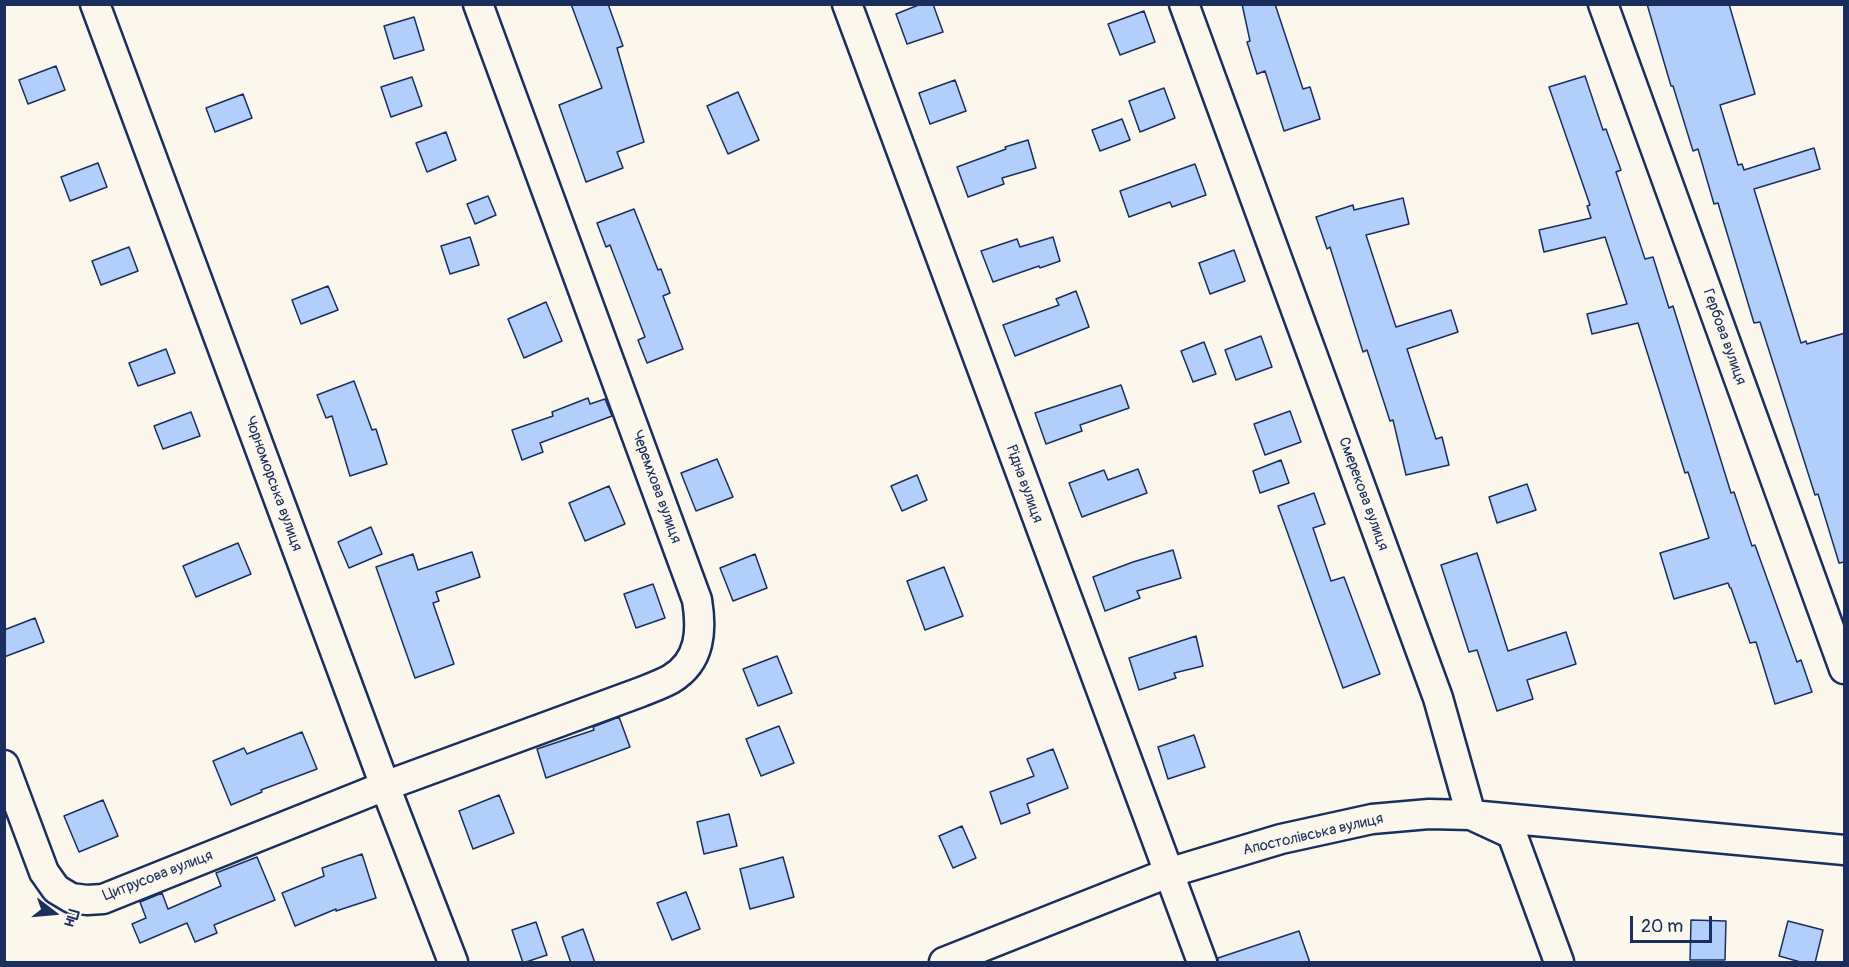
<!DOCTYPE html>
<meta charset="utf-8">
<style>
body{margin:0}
#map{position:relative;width:1849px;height:967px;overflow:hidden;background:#fbf7ec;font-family:Pangolin,sans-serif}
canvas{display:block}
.frame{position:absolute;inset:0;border:6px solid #1b2f5e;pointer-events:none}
.north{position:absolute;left:24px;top:883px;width:60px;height:60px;-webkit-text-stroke:4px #fbf7ec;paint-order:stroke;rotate:106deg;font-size:16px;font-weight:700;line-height:24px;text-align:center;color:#1b2f5e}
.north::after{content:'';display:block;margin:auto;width:21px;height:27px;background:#1b2f5e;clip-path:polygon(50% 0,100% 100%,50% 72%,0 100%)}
.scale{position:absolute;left:1630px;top:916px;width:82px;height:27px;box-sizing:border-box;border:3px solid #1b2f5e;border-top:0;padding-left:8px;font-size:18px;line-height:21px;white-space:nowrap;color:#1b2f5e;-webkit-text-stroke:4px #fbf7ec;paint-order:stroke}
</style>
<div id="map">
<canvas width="1849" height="967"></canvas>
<div class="frame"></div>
<div class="north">Пн</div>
<div class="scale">20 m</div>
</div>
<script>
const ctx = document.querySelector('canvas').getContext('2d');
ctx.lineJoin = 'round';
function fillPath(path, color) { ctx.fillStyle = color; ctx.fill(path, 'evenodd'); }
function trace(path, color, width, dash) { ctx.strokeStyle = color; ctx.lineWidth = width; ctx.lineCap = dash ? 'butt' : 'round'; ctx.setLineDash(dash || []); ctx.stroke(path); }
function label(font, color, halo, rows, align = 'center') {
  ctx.font = font + ' Pangolin,sans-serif'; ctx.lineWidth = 4.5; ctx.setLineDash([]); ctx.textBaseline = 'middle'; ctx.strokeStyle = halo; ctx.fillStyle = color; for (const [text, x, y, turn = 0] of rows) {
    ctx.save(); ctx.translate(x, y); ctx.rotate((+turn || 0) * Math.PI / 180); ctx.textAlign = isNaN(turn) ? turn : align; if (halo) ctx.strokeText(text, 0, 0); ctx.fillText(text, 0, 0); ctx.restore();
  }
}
const building = new Path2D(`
 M571,4H608L623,46L617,48L644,142L617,152L623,168L586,182L559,105L602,88Z
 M921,4H933L943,32L907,44L896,14Z
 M1242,4H1275L1303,89L1310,87L1320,119L1284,131L1265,71L1257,74L1247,42L1250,41Z
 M1647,4H1729L1755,94L1720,105L1738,165L1742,164L1744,170L1814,148L1820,169L1754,189L1801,343L1806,341L1807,344L1845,333V562L1839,563L1818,494L1815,495L1760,322L1754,323L1718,203L1714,204L1698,149L1693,151L1673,86H1671Z
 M1144,11L1155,42L1120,55L1108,24Z
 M414,17L424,50L394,59L384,26Z
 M56,66L65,90L28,104L19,80Z
 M1585,76L1603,130L1606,129L1621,170L1616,172L1645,259L1653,257L1669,308L1673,306L1731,493L1734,492L1752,546L1755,545L1797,662L1801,660L1812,692L1775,704L1756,642L1750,643L1731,588H1730L1728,583L1674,599L1660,553L1709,538L1688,472L1685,473L1638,323L1592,334L1587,314L1627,304L1605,237L1544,252L1539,230L1591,218L1587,206L1590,205L1549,87Z
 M412,77L422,106L391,117L381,87Z
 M955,80L966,111L930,124L919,93Z
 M1164,88L1175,118L1140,132L1129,101Z
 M738,92L759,140L728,154L707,106Z
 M243,94L252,118L215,132L206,108Z
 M1122,119L1130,140L1100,151L1092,130Z
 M446,132L456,160L427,172L416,143Z
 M1028,140L1036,168L1002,178L1004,184L968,197L957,167L1006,149L1005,147Z
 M98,163L107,187L70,201L61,177Z
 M1195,164L1206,195L1172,207L1170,202L1129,217L1120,191Z
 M488,196L496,215L475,224L467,204Z
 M1403,198L1409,224L1366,235L1396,327L1451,310L1458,332L1407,349L1436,439L1442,437L1449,465L1406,475L1393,420L1390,421L1367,350L1363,352L1330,247L1327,249L1316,217L1353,205L1354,210Z
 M634,209L658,270L661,269L670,293L663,296L683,349L647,363L638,340L645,337L610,245L606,247L597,223Z
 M470,237L479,265L450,274L441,246Z
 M1053,237L1060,261L1040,268L1039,266L993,282L981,251L1017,239L1020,247Z
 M129,247L138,271L101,285L92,261Z
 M1234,250L1245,281L1210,294L1199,263Z
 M328,286L338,310L301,324L292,300Z
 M1076,291L1089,327L1015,356L1003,325L1059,305L1056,299Z
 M546,302L562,341L524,358L508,319Z
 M1261,336L1272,367L1236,380L1225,350Z
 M1204,342L1216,374L1193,382L1181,351Z
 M166,349L175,373L138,386L129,363Z
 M354,381L372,430L376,429L387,464L350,476L332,416L326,418L317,395Z
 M1121,385L1129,408L1080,425L1082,431L1046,444L1035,413Z
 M588,398L590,404L605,399L612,416L540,443L543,452L522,460L512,430L553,416L552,412Z
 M1290,411L1301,442L1265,455L1254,424Z
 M191,412L200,436L163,449L154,426Z
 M717,459L733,497L696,511L681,473Z
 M1281,460L1289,483L1260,493L1253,471Z
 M1138,469L1147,493L1082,517L1069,483L1104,470L1108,480Z
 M917,475L927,500L902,511L891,486Z
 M1527,484L1536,510L1497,523L1489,497Z
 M609,486L625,524L585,541L569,503Z
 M1314,493L1325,524L1313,528L1331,581L1344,577L1380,674L1343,688L1278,506Z
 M371,527L382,554L349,568L338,542Z
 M238,543L251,574L196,597L183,566Z
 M1173,550L1181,578L1137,591L1140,598L1105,611L1093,577L1133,562Z
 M472,552L480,577L436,592L439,601L433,603L454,664L415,678L376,567L413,554L418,570Z
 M1477,553L1508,651L1566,632L1576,664L1527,680L1533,699L1497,711L1477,650L1469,652L1441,565Z
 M755,554L767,588L733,601L720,568Z
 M944,567L963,616L925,630L907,581Z
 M653,584L665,618L636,628L624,594Z
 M35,618L44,642L4,657V630Z
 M1196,636L1203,666L1174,673L1176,678L1139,690L1129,658Z
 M777,656L792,693L758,706L743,669Z
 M619,717L630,747L546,778L537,749L594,730L593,727Z
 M779,726L794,763L761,776L746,739Z
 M302,732L317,769L261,790L262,792L231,805L213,761L244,748L247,754Z
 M1194,735L1205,767L1168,779L1158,747Z
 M1053,749L1068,788L1027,804L1030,813L1001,824L990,792L1034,776L1027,759Z
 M499,795L514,833L473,849L459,811Z
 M103,800L118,836L79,852L64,816Z
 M729,814L737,846L704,854L697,822Z
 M962,826L976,858L953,868L939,836Z
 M362,854L376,898L336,911V909L295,926L282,893L324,876L322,868Z
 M257,857L275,900L214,925L217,933L195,942L187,923L140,943L132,924L146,918L140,902L162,893L168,909L221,886L216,873Z
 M783,857L794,897L750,909L740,869Z
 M686,892L700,929L672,940L657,903Z
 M1691,920L1726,921L1725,960H1690Z
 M1788,921L1823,930L1815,963H1804L1779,956Z
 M536,922L547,955L523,963L512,930Z
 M583,929L595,963H571L562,937Z
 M1299,931L1310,963H1218V958Z`);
fillPath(building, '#b2cefb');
trace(building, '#1b2f5e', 1.5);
const minor = new Path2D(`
 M95,4L385,786L453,962
 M847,4L1202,962
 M1184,4L1438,698L1471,815L1512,834L1559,962
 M1603,4L1844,669
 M4,765L44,872L56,889L71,898L87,900L103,899L385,786L641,692C651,688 662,684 671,679C701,661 702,630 697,600L478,4
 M944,962L1168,873L1281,839L1372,819L1429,814L1471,815L1844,850`);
trace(minor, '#1b2f5e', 33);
trace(minor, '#fbf7ec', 28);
label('15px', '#1b2f5e', '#fbf7ec', [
 ["Гербова вулиця",1724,337,70],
 ["Чорноморська вулиця",273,484,70],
 ["Рідна вулиця",1024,484,70],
 ["Черемхова вулиця",656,487,70],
 ["Смерекова вулиця",1363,494,70],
 ["Апостолівська вулиця",1313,835,-13],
 ["Цитрусова вулиця",158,876,-21]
]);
</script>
